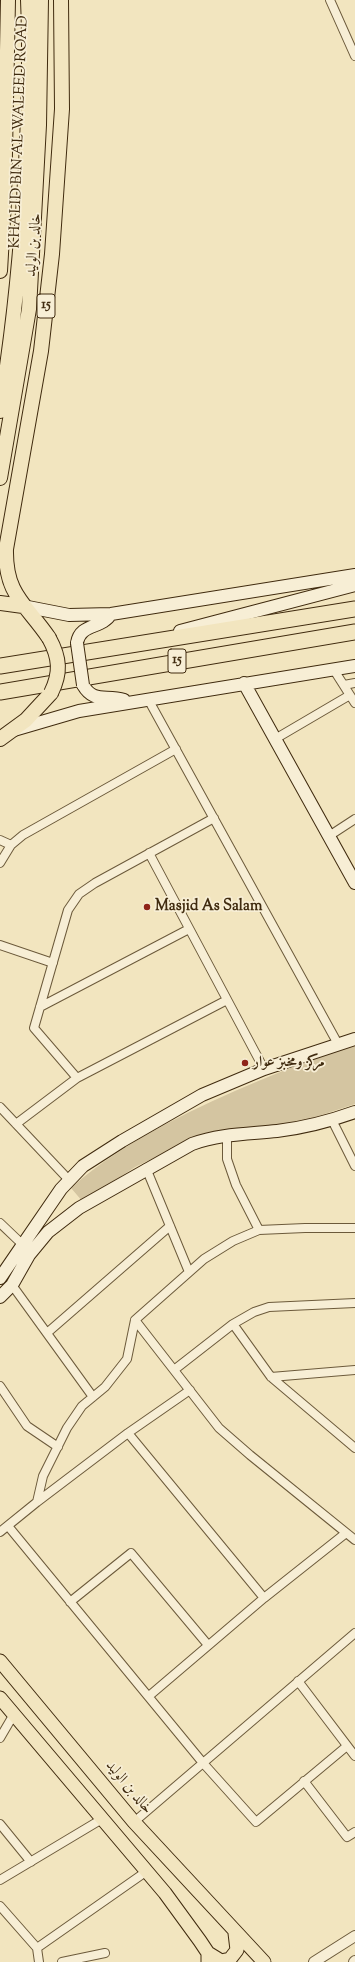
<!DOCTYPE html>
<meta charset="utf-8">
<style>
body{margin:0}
canvas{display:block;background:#f2e5bf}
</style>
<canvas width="355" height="1962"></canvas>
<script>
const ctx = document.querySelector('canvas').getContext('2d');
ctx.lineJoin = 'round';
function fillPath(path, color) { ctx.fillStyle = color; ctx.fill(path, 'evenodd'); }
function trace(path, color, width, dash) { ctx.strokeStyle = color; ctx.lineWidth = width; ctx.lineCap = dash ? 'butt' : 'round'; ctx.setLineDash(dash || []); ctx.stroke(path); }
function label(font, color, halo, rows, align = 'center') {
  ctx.font = font + ' "Sorts Mill Goudy",Amiri,serif'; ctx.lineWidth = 3.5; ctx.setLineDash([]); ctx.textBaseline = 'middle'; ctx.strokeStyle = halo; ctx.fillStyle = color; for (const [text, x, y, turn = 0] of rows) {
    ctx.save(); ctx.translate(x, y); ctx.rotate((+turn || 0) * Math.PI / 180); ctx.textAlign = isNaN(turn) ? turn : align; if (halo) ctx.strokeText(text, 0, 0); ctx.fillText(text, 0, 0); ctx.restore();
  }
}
fillPath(new Path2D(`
 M355,1044V1104L285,1127L197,1137L135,1167L83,1202L71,1188C100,1162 131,1143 166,1124C227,1092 290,1067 355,1044Z`), '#d4c5a1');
const minor = new Path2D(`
 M330,0L355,56
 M334,670L355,703
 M344,685L355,683
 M148,699L338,1044
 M275,739L350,695
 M329,836L355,819
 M0,840L11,845
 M149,853L264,1069
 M0,863L11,845L23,835L176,749
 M0,945L53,963
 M40,1007L189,929
 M77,1078L34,1028L68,910L79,894L95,883L214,818
 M0,1107L69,1180
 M332,1120L355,1166
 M16,1124L77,1078L227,1000
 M227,1136V1159L236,1185L259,1230
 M146,1168L189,1272
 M0,1223L22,1244
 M12,1285L93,1397
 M135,1320L219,1428L250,1455L355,1540
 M233,1324L271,1377L355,1448
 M47,1333L170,1226
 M174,1370L233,1324L254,1312L269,1307L355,1303
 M271,1377L355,1370
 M0,1386L27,1426L58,1447
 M128,1433L264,1598
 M37,1502L128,1433L190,1390
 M8,1526L203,1763L256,1822L347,1746
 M0,1532L37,1502L43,1476L67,1428L82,1406L105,1387L127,1359L135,1320L204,1259L233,1241L259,1230L305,1228H355
 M70,1602L131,1553L208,1645
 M298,1681L355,1756
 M149,1696L264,1598L346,1533
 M0,1738L14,1714
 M304,1781L347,1837L355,1832
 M134,1822L355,1633
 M0,1824L31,1862
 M0,1880L102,1819
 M0,1906L37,1948L39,1962
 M37,1948L147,1871
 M62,1962L105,1953`);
const tertiary = new Path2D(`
 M314,1962L355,1936
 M354,1962L355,1961`);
const secondary = new Path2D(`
 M23,606L69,615L111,614L355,575
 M180,631L355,585
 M77,643C80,623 102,629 111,614
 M244,683L355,883
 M83,685C94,704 106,694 124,700
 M14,730L79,711L355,666
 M0,1278L61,1189L83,1166L122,1141L202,1095L264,1069L355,1039
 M0,1297L12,1285L29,1255L48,1232L79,1208L192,1144C219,1134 248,1134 277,1131C303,1128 330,1121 355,1112`);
const primary = new Path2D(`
 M0,1661L134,1822L264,1962
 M0,1698L165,1893L200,1941L208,1953V1962
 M208,1953L221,1961L230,1959L237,1950L235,1933`);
const trunk = new Path2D(`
 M0,271L4,202L8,0
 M0,411C15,322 23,233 27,143C29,95 30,47 28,0
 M0,478L29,309L39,125L41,0
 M0,603L23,606
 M49,638C26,604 5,595 6,549L41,351L52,254L62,109L61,0
 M0,739L26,720L51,693`);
const motorway = new Path2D(`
 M0,666L355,609
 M0,692L355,632`);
trace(minor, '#6c5a3b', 10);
trace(tertiary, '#6c5a3b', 12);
trace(secondary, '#402b0f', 14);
trace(primary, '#402b0f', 15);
trace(trunk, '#402b0f', 16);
trace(motorway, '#402b0f', 17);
trace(minor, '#f7eed5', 8);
trace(tertiary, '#f7eed5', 10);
trace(secondary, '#f7eed5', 12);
trace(primary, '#f2e5bf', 13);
trace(trunk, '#f2e5bf', 14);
trace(motorway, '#f2e5bf', 15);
const secondaryBridge = new Path2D(`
 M77,643L83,685`);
const trunkBridge = new Path2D(`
 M49,638C60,658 61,673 51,693`);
trace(secondaryBridge, '#402b0f', 14, []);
trace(trunkBridge, '#402b0f', 16, []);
trace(secondaryBridge, '#f7eed5', 12);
trace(trunkBridge, '#f2e5bf', 14);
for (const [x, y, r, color] of [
 [147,907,4,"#8f2418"],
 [245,1063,4,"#8f2418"]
]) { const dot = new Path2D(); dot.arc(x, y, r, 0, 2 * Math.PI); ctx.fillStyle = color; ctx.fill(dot); trace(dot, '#f7eed5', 1.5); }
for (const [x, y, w] of [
 [46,306,18],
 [177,661,18]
]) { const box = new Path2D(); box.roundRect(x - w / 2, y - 12, w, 24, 3); ctx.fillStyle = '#f7eed5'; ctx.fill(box); trace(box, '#402b0f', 1); }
label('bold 14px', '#402b0f', null, [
 ["15",46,306],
 ["15",177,661]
]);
label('15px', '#402b0f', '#f7eed5', [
 ["KHALID BIN AL WALEED ROAD",20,132,-88],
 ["خالد بن الوليد",35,245,-85],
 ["خالد بن الوليد",128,1788,50]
]);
label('bold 15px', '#402b0f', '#f7eed5', [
 ["Masjid As Salam",155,907],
 ["مركز ومخبز عوار",253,1063]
], 'left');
</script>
